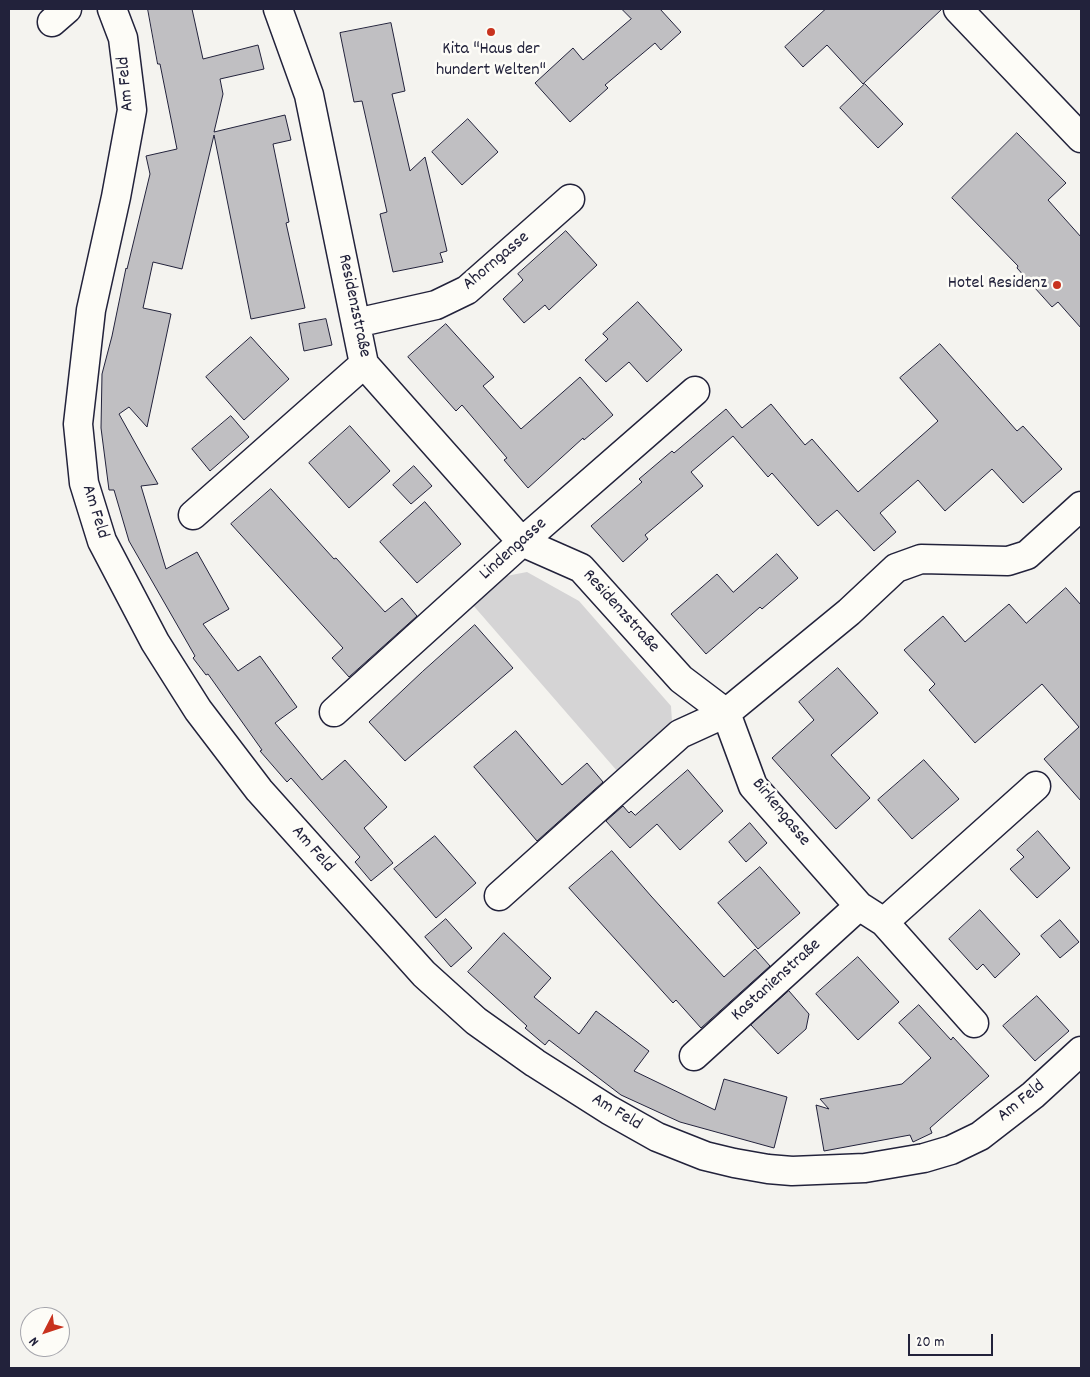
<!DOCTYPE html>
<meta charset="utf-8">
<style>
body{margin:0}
#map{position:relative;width:1090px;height:1377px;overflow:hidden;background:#f4f3ef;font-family:Dekko,sans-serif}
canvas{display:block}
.frame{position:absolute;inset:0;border:10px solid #22223b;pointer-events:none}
.north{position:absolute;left:20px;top:1307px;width:50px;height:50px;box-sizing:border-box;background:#fdfcf7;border:1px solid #a5a5ac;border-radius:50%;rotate:229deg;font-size:14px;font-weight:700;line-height:20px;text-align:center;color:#22223b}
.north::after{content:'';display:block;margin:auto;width:18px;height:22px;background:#c8321e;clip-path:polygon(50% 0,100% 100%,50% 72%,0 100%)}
.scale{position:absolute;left:908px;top:1334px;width:85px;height:22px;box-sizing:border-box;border:2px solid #22223b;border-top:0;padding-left:6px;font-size:15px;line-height:18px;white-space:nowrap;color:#22223b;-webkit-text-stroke:4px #fdfcf7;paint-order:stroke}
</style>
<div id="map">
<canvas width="1090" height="1377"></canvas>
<div class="frame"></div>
<div class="north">N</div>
<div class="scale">20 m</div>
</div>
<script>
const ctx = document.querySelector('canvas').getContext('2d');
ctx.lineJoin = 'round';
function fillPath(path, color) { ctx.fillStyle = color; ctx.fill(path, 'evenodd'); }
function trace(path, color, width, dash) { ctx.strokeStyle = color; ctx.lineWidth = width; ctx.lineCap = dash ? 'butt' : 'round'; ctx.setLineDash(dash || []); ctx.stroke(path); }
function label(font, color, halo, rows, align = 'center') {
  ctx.font = font + ' Dekko,sans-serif'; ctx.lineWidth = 5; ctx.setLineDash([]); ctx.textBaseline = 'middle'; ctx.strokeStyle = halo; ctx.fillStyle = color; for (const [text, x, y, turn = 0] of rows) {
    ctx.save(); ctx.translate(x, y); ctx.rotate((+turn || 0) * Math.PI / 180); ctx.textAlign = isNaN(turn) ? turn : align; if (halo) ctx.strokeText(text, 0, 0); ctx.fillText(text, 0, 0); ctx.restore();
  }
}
fillPath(new Path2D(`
 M527,572L579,601L671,706L672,722L618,772L472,604L506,576Z`), '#d5d4d5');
const building = new Path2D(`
 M148,9H192L203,59L258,45L264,69L220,79L223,94L214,132L285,115L291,140L273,144L289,222L286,223L305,308L251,319L214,135L182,269L153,262L143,308L171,314L147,427L129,407L119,414L158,484L141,486L166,569L197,552L229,609L203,624L238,671L260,656L297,707L275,723L322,780L345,760L387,807L364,828L393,863L371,881L355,862L360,857L291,778L287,782L260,751L262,750L208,674L206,675L193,658L195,656L129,541L114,490H109L101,428L102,374L112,336L126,268L127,269L150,174L146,156L177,149L160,64H158Z
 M622,9H660L681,32L661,50L655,43L605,85L608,88L570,122L535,83L573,48L583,60L631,19Z
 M826,9H942L863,84L827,45L803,67L785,47Z
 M391,23L405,91L392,94L410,171L425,157L447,251L440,253L443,262L393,272L380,214L387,212L362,101L354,102L340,33Z
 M865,84L903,124L878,148L840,108Z
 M468,119L498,152L462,185L432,152Z
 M1017,133L1066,183L1048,200L1081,237V328L1058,302L1052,307L1017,268L1018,266L952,198Z
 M566,231L597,265L549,310L545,305L524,323L503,299L523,280L518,274Z
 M638,302L682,350L647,382L629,362L606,382L585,360L608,339L603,334Z
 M326,319L332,345L304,351L299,324Z
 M446,324L494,377L483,386L521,429L580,377L613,415L584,440L583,438L528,488L504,460L507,458L462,405L456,411L408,357Z
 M251,337L289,379L244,420L206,377Z
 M940,344L1017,431L1023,426L1062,469L1023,503L992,469L945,511L918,480L880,513L896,532L874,551L837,510L818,526L772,473L768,477L733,436L691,472L703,486L645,535L648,539L623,562L591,526L642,482L639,479L672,451L674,453L726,409L742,428L771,404L805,445L812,439L858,492L938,421L900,378Z
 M231,416L249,437L210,471L192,449Z
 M350,426L390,471L349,508L309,463Z
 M414,466L432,486L411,504L393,485Z
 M271,489L334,559L336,558L385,612L402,598L417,616L349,677L332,658L343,648L231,524Z
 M425,502L461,544L417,583L380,542Z
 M777,554L798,578L762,609L760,607L706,654L671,614L717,574L733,592Z
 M1066,588L1081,605V801L1044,759L1079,727L1042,684L975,743L929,690L935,684L904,650L943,616L965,642L1009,604L1026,623Z
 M475,625L513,668L405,761L369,722L422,672Z
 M838,668L878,713L831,755L870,798L836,829L772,758L814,720L799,702Z
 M516,731L562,785L587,763L603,782L537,841L474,767Z
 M924,760L959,799L912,839L878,800Z
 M688,770L723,811L680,850L657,824L630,848L606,821L623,806L629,813L631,811L635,815Z
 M750,823L767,843L746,862L729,842Z
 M1038,831L1070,868L1037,898L1010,869L1024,857L1017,850Z
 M435,836L476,883L436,918L394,869Z
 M612,851L651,896L724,977L755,949L770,966L701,1028L676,1000L673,1003L569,888Z
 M760,867L800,913L758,949L718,903Z
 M980,910L1020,954L995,978L983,964L977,970L949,939Z
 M446,919L472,948L451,967L425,937Z
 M1060,920L1079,942L1060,958L1041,936Z
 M504,933L551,978L534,997L579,1034L596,1011L649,1051L634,1071L715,1110L724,1079L787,1097L774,1148L680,1122L621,1095L549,1040L545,1045L525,1028L527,1026L468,972Z
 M858,957L899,1002L858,1040L816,994Z
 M789,991L809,1014L806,1029L778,1054L751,1025Z
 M1037,996L1069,1031L1035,1061L1003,1026Z
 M919,1005L951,1040L953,1037L989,1076L930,1128L932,1133L913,1142L910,1135L824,1151L816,1105L829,1109L820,1099L902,1084L931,1058L899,1023Z`);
fillPath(building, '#c0bfc2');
trace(building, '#22223b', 1);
const minor = new Path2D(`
 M112,9L123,38L132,110L116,197L91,310L78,424L84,483L102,541L155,642L198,710L259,790L424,974L476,1021L535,1063L609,1110L657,1137L705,1156L734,1163L768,1169L792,1171L865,1168L924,1158L951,1150L980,1136L1033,1095L1081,1051
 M278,9L309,95L364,364L522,542L581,568L681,679L726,713
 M958,9L1081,138
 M52,22L67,9
 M356,323L436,305L467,290L570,199
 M193,515L364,364
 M334,712L522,542L695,391
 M726,713L753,786L859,906L884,922L974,1023
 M499,896L680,734L726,713L849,612L896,568L921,559L1008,561L1027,555L1081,506
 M884,922L1036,786
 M694,1056L859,906`);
trace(minor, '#22223b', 31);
trace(minor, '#fdfcf7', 28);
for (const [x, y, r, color] of [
 [491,32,5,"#c8321e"],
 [1057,285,5,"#c8321e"]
]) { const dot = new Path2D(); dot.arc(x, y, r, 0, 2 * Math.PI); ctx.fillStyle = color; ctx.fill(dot); trace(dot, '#fdfcf7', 2); }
label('18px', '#22223b', '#fdfcf7', [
 ["Kita \"Haus der",491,51],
 ["hundert Welten\"",491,72],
 ["Hotel Residenz",1047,285,"right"]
]);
label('18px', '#22223b', '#fdfcf7', [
 ["Am Feld",127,84,-95],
 ["Ahorngasse",497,262,-40],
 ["Residenzstraße",353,306,78],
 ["Am Feld",94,512,73],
 ["Lindengasse",514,550,-42],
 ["Residenzstraße",620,612,48],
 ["Birkengasse",780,813,51],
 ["Am Feld",312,850,49],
 ["Kastanienstraße",777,981,-42],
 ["Am Feld",1022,1102,-39],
 ["Am Feld",616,1113,31]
]);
</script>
